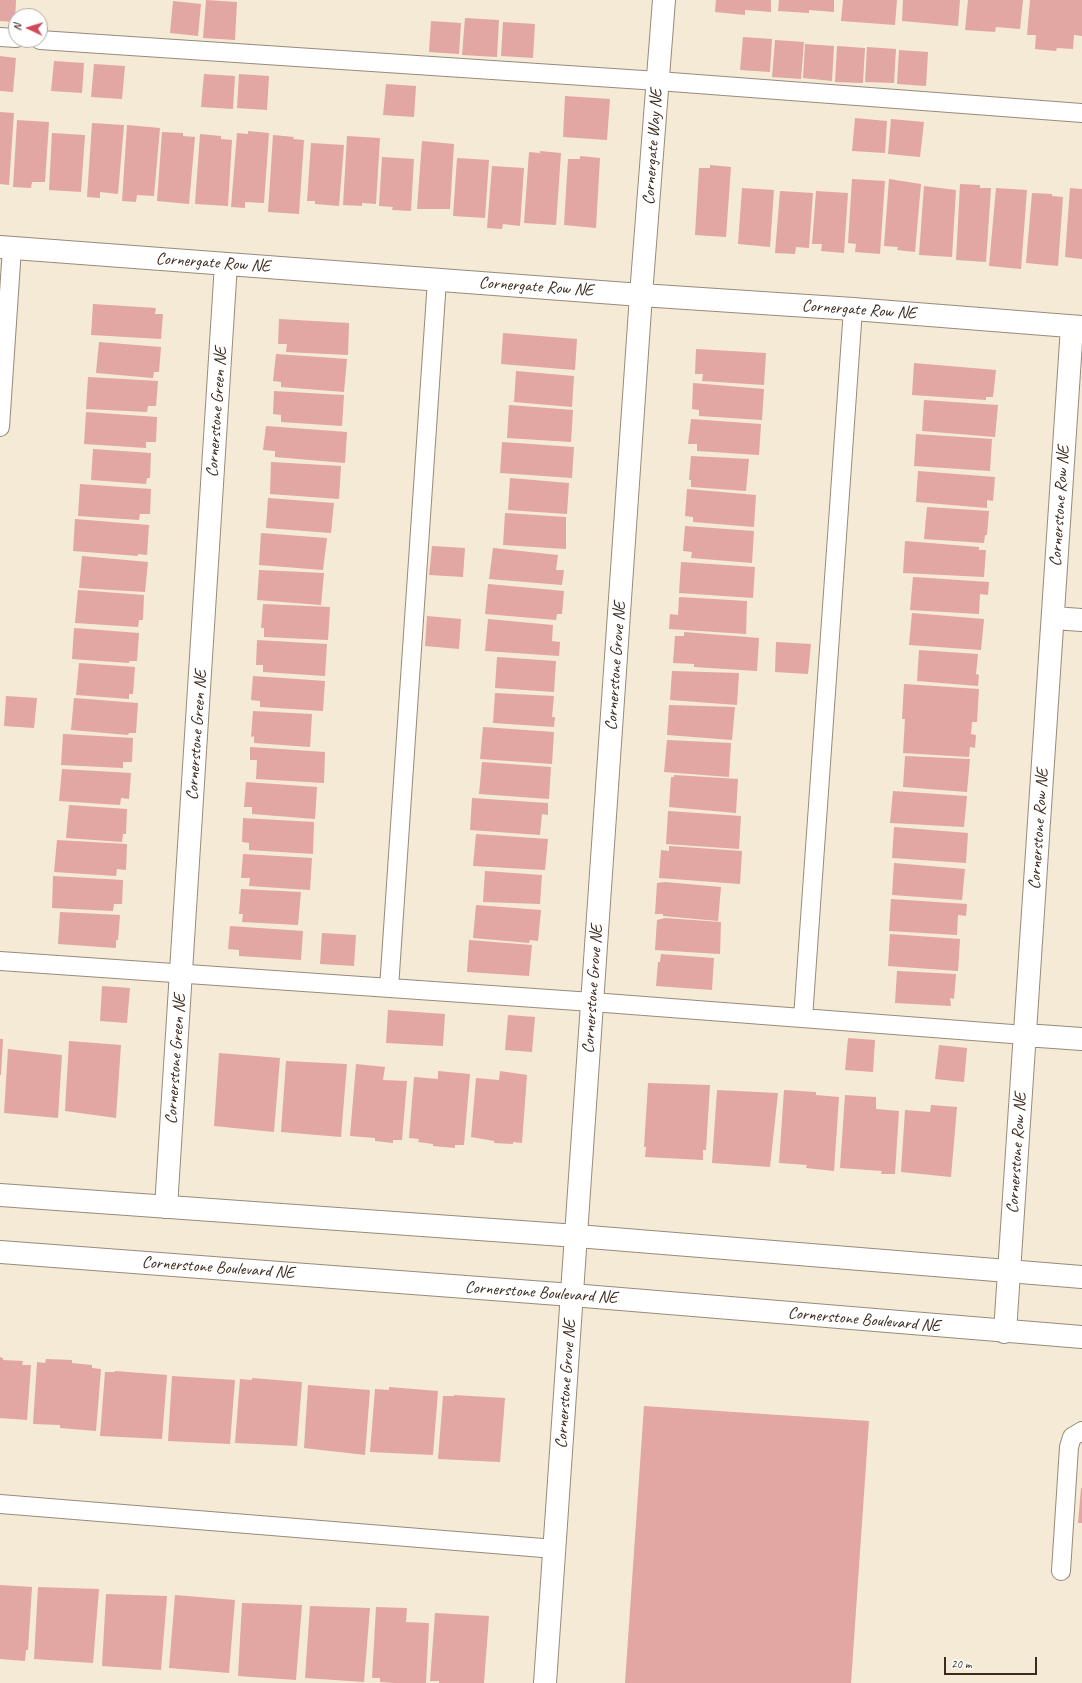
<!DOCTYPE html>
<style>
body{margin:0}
#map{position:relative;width:1082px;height:1683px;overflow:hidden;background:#f5ead5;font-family:Caveat,sans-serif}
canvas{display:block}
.north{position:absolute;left:8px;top:8px;width:40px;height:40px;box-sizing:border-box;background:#fff;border:1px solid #b1aaa5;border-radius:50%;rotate:274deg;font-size:11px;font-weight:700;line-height:16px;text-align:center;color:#3b2a1e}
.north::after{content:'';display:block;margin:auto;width:14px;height:18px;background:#d1495b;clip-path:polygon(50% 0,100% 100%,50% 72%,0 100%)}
.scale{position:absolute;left:944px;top:1657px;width:93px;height:18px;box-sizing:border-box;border:2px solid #3b2a1e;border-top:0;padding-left:5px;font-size:12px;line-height:14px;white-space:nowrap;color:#3b2a1e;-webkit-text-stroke:3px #fff;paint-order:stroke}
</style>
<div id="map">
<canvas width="1082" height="1683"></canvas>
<div class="north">N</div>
<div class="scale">20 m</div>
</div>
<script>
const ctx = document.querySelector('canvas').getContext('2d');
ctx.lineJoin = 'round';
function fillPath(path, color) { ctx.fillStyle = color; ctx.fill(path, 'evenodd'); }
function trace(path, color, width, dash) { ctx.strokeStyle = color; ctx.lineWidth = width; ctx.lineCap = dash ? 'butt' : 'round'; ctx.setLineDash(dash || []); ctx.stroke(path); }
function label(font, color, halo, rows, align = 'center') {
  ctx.font = font + ' Caveat,sans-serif'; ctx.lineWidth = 3; ctx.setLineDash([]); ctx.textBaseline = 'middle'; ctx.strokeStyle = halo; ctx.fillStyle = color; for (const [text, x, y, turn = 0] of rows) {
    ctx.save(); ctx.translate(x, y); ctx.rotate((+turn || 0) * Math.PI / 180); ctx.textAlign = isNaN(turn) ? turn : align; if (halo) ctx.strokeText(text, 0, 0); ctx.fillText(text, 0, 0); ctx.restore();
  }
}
fillPath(new Path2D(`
 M0,0H16L15,22L0,21Z
 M206,0L237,2L235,40L203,38Z
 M716,0H771V12L745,10V15L715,12Z
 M779,0H834V12L809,10V13L778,11Z
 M843,0H897L895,25L841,21Z
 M903,0H960L958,26L902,21Z
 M968,0H1023L1020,29L996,27L995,32L965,30Z
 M1030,0H1082V36L1074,35L1073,49L1057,48L1056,51L1035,49L1036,35H1027Z
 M173,1L201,4L198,36L170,33Z
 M465,18L499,20L497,57L462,55Z
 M431,21L461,23L459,54L429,52Z
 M503,22L535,24L533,58L501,56Z
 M743,37L772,39L770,72L740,70Z
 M775,40L804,42L801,79L772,77Z
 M805,44L834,46L832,81L803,78Z
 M837,46L865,48L863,83L835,82Z
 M867,47L896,49L894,83L865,82Z
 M899,50L928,52L926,86L897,84Z
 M0,56L16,58L13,92L0,91Z
 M54,61L84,63L82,93L51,91Z
 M94,64L125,66L122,99L91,97Z
 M204,74L235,76L233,109L201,107Z
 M239,74L269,76L267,110L237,108Z
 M386,84L416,86L414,117L383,115Z
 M565,96L610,99L607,140L563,137Z
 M0,112L14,113L9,185L0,184Z
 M855,118L887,121L885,153L852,151Z
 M891,119L924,122L920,157L888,154Z
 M17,120L49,122L45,182H32L31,188L13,187Z
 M92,123L124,125L118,194L100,192V198L87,197Z
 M127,125L160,128L154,196L137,195L136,202L122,201Z
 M248,131L269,133L264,203L245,202V208L231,207L237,133L248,134Z
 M162,132L183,133V136L195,137L189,204L157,201Z
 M52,133L85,135L81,192L49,190Z
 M200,134L221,136V139L232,140L228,206L195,204Z
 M273,135L294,137L293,139L304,140L299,214L268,212Z
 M347,136L380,138L376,204L362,203V206L343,205Z
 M422,141L454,144L450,209H417Z
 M311,143L344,145L339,206L315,204V201H307Z
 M540,151L561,153L556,225L524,223L529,152L540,153Z
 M580,156L600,158L596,228L564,225L568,159H580Z
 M382,157L414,159L411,211L392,210L393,207L379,206Z
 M457,158L489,160L485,218L453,216Z
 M710,165L731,167L726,237L695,235L699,168H710Z
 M492,166L524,168L520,226L503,224L502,229L487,228Z
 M852,179L885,181L880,254L855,252L856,244L848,243Z
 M889,179L921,184L915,252L897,250L898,247L884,246Z
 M960,184L980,185V188H991L986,262L956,260Z
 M924,186L956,190L952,257L919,255Z
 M742,188L774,190L770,247L738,244Z
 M996,188L1027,190L1021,269L989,266Z
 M1070,188L1082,189V259L1065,257Z
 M780,191L813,193L809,248L796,247L795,254L775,253Z
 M816,191L848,193L844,253L821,251L822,244H812Z
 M1032,193L1052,194V196L1063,197L1058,266L1026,263Z
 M93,304L156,308L155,314H163L161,339L91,335Z
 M279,319L349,323L348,355L286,352L287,344H278Z
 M503,333L577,339L575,370L501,364Z
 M99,342L161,347L159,372H154L153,378L96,373Z
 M696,349L766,353L764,385L702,381L703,374H695Z
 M276,354L347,359L344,392L281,387V382L273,381Z
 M914,363L996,370L993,397H986V400L912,395Z
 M516,371L574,376L572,407L514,402Z
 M88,377L158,381L156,406H148L147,412L86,409Z
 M693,383L764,389L762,420L699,416V410L692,409Z
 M274,391L344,395L342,426L281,422V415L273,414Z
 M924,400L998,405L995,437L922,431Z
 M509,405L573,410L571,442L507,438Z
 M86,412L157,417L156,442H146V448L84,444Z
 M691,419L761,424L759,455L697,451V444H688Z
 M266,426L347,432L345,463L275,457V451L263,450Z
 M916,434L992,439L990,471L914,466Z
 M502,442L574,447L572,478L500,473Z
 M93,449L151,453L150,478H147L146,484L91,480Z
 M691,456L749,459L746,491L691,487V480H689Z
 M271,462L341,466L339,499L270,494Z
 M918,471L995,477L993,501L987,500V508L916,502Z
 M510,478L569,483L567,514L508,510Z
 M80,484L151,489L150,514H140L139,520L78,516Z
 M687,489L756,495L754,527L693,522V517L685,516Z
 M268,498L334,503L331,533L266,528Z
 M927,507L989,511L987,535H985L984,543L924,539Z
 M505,513L566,517V549L503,545Z
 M75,519L149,525L147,555L138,554V556L73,551Z
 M685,526L754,531L752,563L691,558L692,552L683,551Z
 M261,533L327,538L323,570L259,565Z
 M905,541L979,547V550H986L984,577L903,573Z
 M432,546L465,548L463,577L429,575Z
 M493,548L558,555L556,570H564L562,585L489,579Z
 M82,556L148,562L145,592L79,588Z
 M681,562L755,567L753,598L679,593Z
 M259,570L324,573L321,605L257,600Z
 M913,577L989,582L988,595L980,594L979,614L910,610Z
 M488,584L564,591L562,614H557L556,620L485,614Z
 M78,590L144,595L143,620H139L138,627L75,623Z
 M679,597L747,601L746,634L669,629L670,614L678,615Z
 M263,604L330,607L328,640L264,637V628H261Z
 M912,613L984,619L981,650L909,645Z
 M427,616L461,619L459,649L425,646Z
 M488,619L553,625L552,641L560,642L559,656L485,651Z
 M74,628L139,633L137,661H129V663L72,659Z
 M684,632L759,638L757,671L694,667V664L673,663L675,636H684Z
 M257,640L327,644L325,676L263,672V665H256Z
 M776,642L811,644L808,674L775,672Z
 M919,650L978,654L976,674L979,675L978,686L917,681Z
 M497,657L556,661L554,692L495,688Z
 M79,663L135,667L133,694H129V699L76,695Z
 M672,671L739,673L737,705L670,700Z
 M253,676L325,681L323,711L260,707V701L251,700Z
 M904,684L979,689L977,722H972L971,734L976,735L975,748L970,747L969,757L903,753L905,719H902Z
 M495,693L554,696L552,717H555L554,727L493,723Z
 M6,696L37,698L34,728L4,726Z
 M74,698L138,703L136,733H129L128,735L71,730Z
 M669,705L735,707L732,740L667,735Z
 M253,711L312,714L310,747L254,743V736L251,737Z
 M483,727L554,732L552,764L480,759Z
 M63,734L133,738L132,762H123V768L61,765Z
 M667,740L731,743L729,777L664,772Z
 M250,747L325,752L324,783L256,779L257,760H250Z
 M905,756L970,759L967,792L903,787Z
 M482,762L551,767L549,799L479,794Z
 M62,769L131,773L129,799L121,798L120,805L59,801Z
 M674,775L738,779L736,813L669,807L671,777H674Z
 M246,782L317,787L315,819L252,814V807H244Z
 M893,791L967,796L964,827L890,823Z
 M472,798L548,803V815L542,814L540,835L470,830Z
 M69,805L127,809L126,834H123L122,842L66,838Z
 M668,811L741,816L739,849L666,844Z
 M243,818L314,822L313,854L249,850V843L242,842Z
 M894,827L968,833L966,863L892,858Z
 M476,834L548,839L545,870L473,866Z
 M57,840L127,844L126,870L117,869L116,876L54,872Z
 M669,846L742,851L740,884L659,878L661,850L669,851Z
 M243,854L312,858L310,890L249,886L250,878H241Z
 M894,863L965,869L962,900L892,895Z
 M485,871L542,875L540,904L483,902Z
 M53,876L123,880L122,904H114L113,911L52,908Z
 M665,882L721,887L718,921L663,916V914H655L657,883Z
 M241,889L301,892L298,925L242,922L243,914H239Z
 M891,899L967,904L966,916L958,915L957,935L889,931Z
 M476,905L541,910L538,941L530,940L529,943L473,938Z
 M60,912L120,915L118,940H116V948L58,944Z
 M665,918L721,922L720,954L655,950L657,920Z
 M230,926L303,931L301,960L239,956V950L228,949Z
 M322,933L356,935L354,966L320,964Z
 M890,934L960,939L958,971L888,966Z
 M469,940L532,945L529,976L467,972Z
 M661,954L714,958L712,990L656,986L658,962H660Z
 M897,971L956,974L954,999L950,998L951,1006L895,1003Z
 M102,986L130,988L127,1023L100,1021Z
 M388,1010L445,1014L443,1046L386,1043Z
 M508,1015L535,1017L532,1052L505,1050Z
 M848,1038L875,1040L873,1072L845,1070Z
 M0,1039H3L1,1075H0Z
 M69,1041L121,1045L116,1118L65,1111Z
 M939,1045L967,1048L964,1082L935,1079Z
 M8,1049L62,1055L58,1118L4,1113Z
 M219,1053L280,1058L274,1132L214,1126Z
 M286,1061L347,1064L341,1137L281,1132Z
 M356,1064L385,1067L383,1080L407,1081L402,1140H393V1143L375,1141V1138L350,1136Z
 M438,1071L470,1074L464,1145H455V1148L433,1146V1144L418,1142L419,1139L409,1138L414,1077L438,1079Z
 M500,1071L527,1075L522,1143L513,1142V1144L494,1143V1141L471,1137L476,1078L499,1080Z
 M648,1083L710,1085L706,1150H703V1160L645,1157L646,1147H644Z
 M717,1090L778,1093L770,1167L712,1163Z
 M784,1090L816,1092V1095L839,1097L834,1171L806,1168L807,1165L779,1163Z
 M845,1095L876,1097V1109L899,1111L895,1174H881L882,1171L840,1168Z
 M931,1105L957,1107L951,1177L901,1172L905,1110L930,1112Z
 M0,1357L3,1358V1360L23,1361L22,1365H31L27,1420L0,1418Z
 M46,1359L72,1360V1363L92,1365V1368L101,1369L96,1431L60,1428V1425L33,1424L37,1362L45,1363Z
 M115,1371L167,1375L162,1439L100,1436L105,1372H115Z
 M172,1376L235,1380L230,1444L168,1441Z
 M252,1378L302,1382L297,1446L235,1443L240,1379L252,1380Z
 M308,1385L370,1390L365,1455L304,1448Z
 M389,1387L438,1391L433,1455L370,1452L375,1389L389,1390Z
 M454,1395L505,1398L500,1462L438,1459L443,1396H454Z
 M644,1406L869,1421L851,1683H625Z
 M1081,1488H1082V1523H1078Z
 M0,1585L32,1587L28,1650H26L25,1661L0,1659Z
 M38,1587L99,1589L93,1663L34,1659Z
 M106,1594L167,1596L161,1670L102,1666Z
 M175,1595L235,1600L229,1673L169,1668Z
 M242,1603L302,1605L296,1680L238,1676Z
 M310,1606L370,1608L364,1682L305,1678Z
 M376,1607L407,1608L406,1622L429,1623L426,1683H395L380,1682V1678H372Z
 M435,1613L489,1616L484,1683H439V1681H430Z`), '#e2a6a3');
const service = new Path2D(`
 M0,37L16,38
 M40,40L658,81L1082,113
 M0,427L12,248
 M0,961L592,1002L1025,1035
 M389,988L437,280
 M803,1018L853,309
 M0,1504L555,1549
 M1061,1571L1069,1447L1072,1437L1082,1431`);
const minor = new Path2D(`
 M0,247L641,295L853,309L1082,327
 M1053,618L1082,620
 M1025,1035L1082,1039
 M166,1207L226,264
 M1005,1332L1072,327
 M545,1683L641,295L664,0`);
const tertiary = new Path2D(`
 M0,1195L577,1236L1082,1277
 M0,1252L572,1295L1082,1337`);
trace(service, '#988a7a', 20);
trace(minor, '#988a7a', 24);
trace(tertiary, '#988a7a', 24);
trace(service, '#fff', 18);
trace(minor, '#fff', 22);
trace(tertiary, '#fff', 22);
label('17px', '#3b2a1e', '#fff', [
 ["Cornergate Way NE",653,147,-86],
 ["Cornergate Row NE",213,263,4],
 ["Cornergate Row NE",536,287,4],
 ["Cornergate Row NE",859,310,4],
 ["Cornerstone Green NE",217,412,-86],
 ["Cornerstone Row NE",1060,506,-86],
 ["Cornerstone Grove NE",616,666,-86],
 ["Cornerstone Green NE",197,735,-86],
 ["Cornerstone Row NE",1039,829,-86],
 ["Cornerstone Grove NE",593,989,-86],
 ["Cornerstone Green NE",176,1059,-86],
 ["Cornerstone Row NE",1017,1153,-86],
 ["Cornerstone Boulevard NE",218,1268,4],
 ["Cornerstone Boulevard NE",541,1293,4],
 ["Cornerstone Boulevard NE",864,1320,5],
 ["Cornerstone Grove NE",566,1384,-86]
]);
</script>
